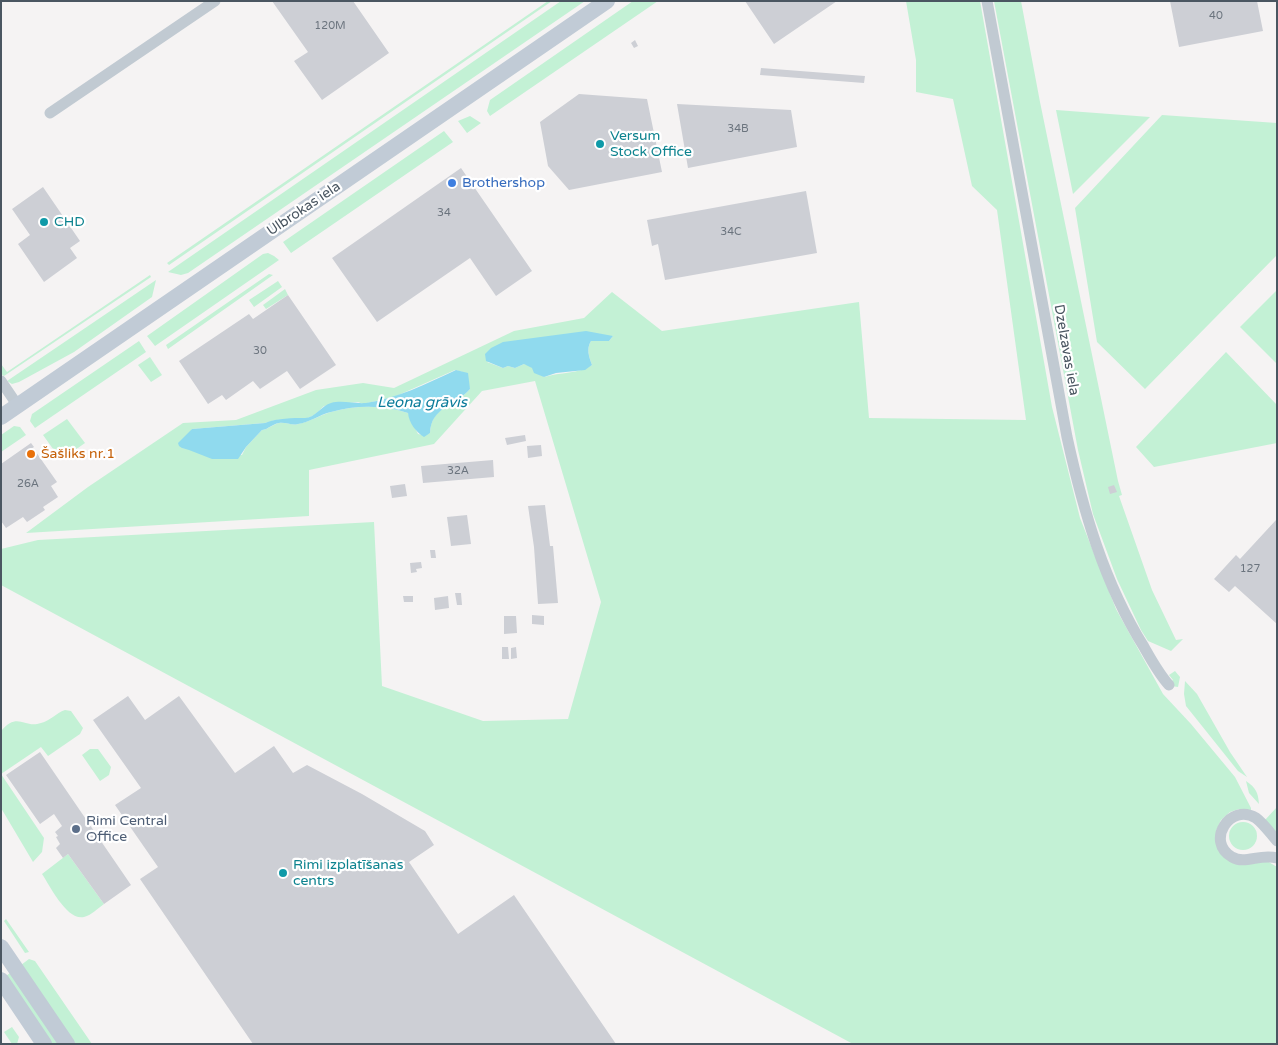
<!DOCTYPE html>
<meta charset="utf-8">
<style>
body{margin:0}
#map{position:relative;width:1278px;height:1045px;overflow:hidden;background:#f5f3f3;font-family:"Varela Round",sans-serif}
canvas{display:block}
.frame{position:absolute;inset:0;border:2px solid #4a5661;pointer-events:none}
</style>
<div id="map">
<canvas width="1278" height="1045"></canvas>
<div class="frame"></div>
</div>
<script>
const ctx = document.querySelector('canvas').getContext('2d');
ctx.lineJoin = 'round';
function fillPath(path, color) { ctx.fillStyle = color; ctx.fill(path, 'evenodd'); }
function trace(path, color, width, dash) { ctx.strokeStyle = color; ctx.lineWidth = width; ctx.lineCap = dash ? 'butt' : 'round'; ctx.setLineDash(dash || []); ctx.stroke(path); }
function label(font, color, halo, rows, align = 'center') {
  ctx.font = font + ' "Varela Round",sans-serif'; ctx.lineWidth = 4.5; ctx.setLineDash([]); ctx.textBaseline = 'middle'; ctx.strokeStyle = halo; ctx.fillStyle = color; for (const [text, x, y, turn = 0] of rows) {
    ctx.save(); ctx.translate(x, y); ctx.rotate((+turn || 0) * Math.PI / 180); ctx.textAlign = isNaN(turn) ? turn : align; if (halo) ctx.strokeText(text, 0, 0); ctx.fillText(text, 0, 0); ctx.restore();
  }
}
fillPath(new Path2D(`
 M548,1H552L169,265L167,263Z
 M561,1H585L188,273L181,275L168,272Z
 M633,1H658L490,116L487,111L490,100Z
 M906,1H980L1052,407L1080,518L1116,609L1163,694L1191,724L1235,777L1251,808V810L1239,809L1230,812L1221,820L1216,831L1224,855L1267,861L1277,867V1044H853L1,585V549L38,540L374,522L382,686L483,721L568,719L601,602L535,381L482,391L434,444L309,470V516L26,533L88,487L183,423L236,420L316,390L363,383L394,388L514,331L584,318L612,292L662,331L859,302L869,418L1026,420L997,210L972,186L953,99L916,92V60ZM613,336L609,341H591C586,349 589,357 592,365C579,374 560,372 544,377L529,365L524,364L515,368L508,366L503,368L487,362ZM455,370L463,372L470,389C454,407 431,406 430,433L423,435L418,434L408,413C384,405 356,405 331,412C321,415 309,422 298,424C293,426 286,422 279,423C273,424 269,429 262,430L246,447L242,455L182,448L192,429L265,423C281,417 294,421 308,418C314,416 320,410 324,406L358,402L363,404L394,397Z
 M994,1H1021L1040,102L1118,481L1122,495L1119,496L1152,590L1176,640L1183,639L1171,651L1148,641L1141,630L1117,579L1093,514L1078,450Z
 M1056,110L1150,117L1073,194Z
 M1162,115L1277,123V255L1145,389L1097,342L1075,208Z
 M470,116L481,123L467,133L458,121Z
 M444,131L453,142L291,253L283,242Z
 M268,253L274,256L279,260L155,346L147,336L263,254Z
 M269,274L273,275L168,349L166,345Z
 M150,275L151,277L4,376L1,374V364L7,372Z
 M156,280L152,297L74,352L19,382L12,384L7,381Z
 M278,281L282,287L254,307L249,300Z
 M285,289L288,295L266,309L263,305Z
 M1277,290V364L1240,327Z
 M139,341L146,352L35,428L30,421L32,414Z
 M1226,352L1277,405V443L1154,467L1136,447Z
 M150,357L162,375L151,382L138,365Z
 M67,419L85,443L61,460L43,435Z
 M14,426L20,427L26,435L1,452V435Z
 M1175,671L1180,677L1178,687L1171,686L1169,683L1173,680L1169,675Z
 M1185,681L1197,694L1230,752L1247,777L1238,771L1186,706L1184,694Z
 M65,710L71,711L83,728L80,734L48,756L41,747L1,774L44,838L42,852L33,862L1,808V731C18,711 24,729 41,723C50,721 56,713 65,710Z
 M90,749H98L111,767L109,775L100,781L82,755Z
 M1246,781C1256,788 1258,792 1259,804L1249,793Z
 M1277,807V835L1265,820Z
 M1229 836a14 14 0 1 1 28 0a14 14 0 1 1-28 0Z
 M68,854L104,904C98,908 92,915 84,917C67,921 50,886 42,874Z
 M6,919L29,952L25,953L4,921Z
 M29,959L35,961L92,1044H75L21,965Z
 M10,973L58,1044H52L6,976Z
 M12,1027L19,1037L17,1044H12L4,1032Z`), '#c3f1d5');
fillPath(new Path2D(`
 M586,331L613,336L609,341H591C586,349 589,357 592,365L585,370L556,373L544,377L534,373L532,368L524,364L515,368L508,366L503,368L486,361L485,354L491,348L503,342Z
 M456,370L468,373L470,389C454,407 431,407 430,433L424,437C416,432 409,423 408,413C384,405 356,405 331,412C321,414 308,423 298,424C292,426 286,422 279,423C272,424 269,429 262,430L246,447L238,459H212L189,450L182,448L179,446L178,443L192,429L265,423C278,418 292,418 305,418C315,418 322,405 331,403C342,400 355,404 366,403C398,398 426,384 456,370Z`), '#90daee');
fillPath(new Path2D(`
 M272,1H353L389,53L322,100L294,61L308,52Z
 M745,1H837L774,44Z
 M1170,1H1257L1263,31L1179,47Z
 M635,40L638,46L634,48L631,43Z
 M761,68L865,76L864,83L760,75Z
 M579,94L647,99L662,172L569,190L548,166L540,122Z
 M677,104L791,110L797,147L688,168Z
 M461,168L532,271L496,296L470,258L377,322L332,258Z
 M43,187L80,241L70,248L77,258L44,282L18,244L30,235L12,209Z
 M806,191L817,253L665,280L658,244L652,246L647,220Z
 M288,295L336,365L300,389L287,371L260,389L253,381L226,400L222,395L208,404L179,361L249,314L253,319Z
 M525,435L526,441L507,445L505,438Z
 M31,443L34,447L31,449L34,453L36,452L57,482L51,486L58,497L43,507L45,510L27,522L23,517L6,528L1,521V464Z
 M541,445L542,456L528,458L527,446Z
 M493,460L494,477L423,483L421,466Z
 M405,484L407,496L392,498L390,486Z
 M1114,485L1117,492L1110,494L1108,487Z
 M545,505L550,546H553L558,603L538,604L534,547L528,506Z
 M467,515L471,544L451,546L447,517Z
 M1276,520L1277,521V624L1235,586L1229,592L1214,579L1236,555L1240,559Z
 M430,550H435L436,558H431Z
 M421,562L422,568L416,569L417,572L411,573L410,563Z
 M455,593H461L462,605H457Z
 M403,596H413V602H404Z
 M448,596L449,608L435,610L434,598Z
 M532,615L544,616V625L532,624Z
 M504,616H516L517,633L504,634Z
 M502,647H508L509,659H502Z
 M516,647L517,658L511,659V648Z
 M128,696L145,720L179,696L235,773L274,746L293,773L307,765L362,794L425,831L434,845L409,862L458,934L514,895L616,1044H253L140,879L158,867L115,805L141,788L93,720Z
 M40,752L131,885L104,904L68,854L63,858L56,848L60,844L56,837L58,836L55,832L62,826L54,814L40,824L6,775Z`), '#cdcfd5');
trace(new Path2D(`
 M987,1L1067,437C1083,510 1104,583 1144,647C1152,661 1159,674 1169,685
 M50,113L215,1
 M1,381L18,406
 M1277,841C1270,833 1264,824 1256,818C1230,802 1205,842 1232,857C1245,865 1260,853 1277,858`), '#c1cad2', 11);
trace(new Path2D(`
 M1,417L607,1
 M1,947L67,1044
 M1,980L44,1044`), '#c1cbd6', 16);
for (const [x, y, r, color] of [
 [600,144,5,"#0f9aa8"],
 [452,183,5,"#3f7fe0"],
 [44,222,5,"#0f9aa8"],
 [31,454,5,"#e8710a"],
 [76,829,5,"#5c6f8a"],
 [283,873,5,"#0f9aa8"]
]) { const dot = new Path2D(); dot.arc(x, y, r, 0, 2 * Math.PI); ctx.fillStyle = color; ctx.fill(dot); trace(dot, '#fff', 2); }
label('11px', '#6b747e', null, [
 ["40",1216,16],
 ["120M",330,26],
 ["34B",738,129],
 ["34",444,213],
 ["34C",731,232],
 ["30",260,351],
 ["32A",458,471],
 ["26A",28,484],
 ["127",1250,569]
]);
label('14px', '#0d838f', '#fff', [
 ["Versum",610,136],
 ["Stock Office",610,152],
 ["CHD",54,222],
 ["Rimi izplatīšanas",293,865],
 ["centrs",293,881]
], 'left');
label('14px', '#366cbe', '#fff', [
 ["Brothershop",462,183]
], 'left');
label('14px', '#4a5661', '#fff', [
 ["Ulbrokas iela",304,209,-34],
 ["Dzelzavas iela",1066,350,80]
]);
label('14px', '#c56008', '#fff', [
 ["Šašliks nr.1",41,454]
], 'left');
label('14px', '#4e5e75', '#fff', [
 ["Rimi Central",86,821],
 ["Office",86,837]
], 'left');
label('italic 15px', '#0c7c9b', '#fff', [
 ["Leona grāvis",422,403]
]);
</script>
